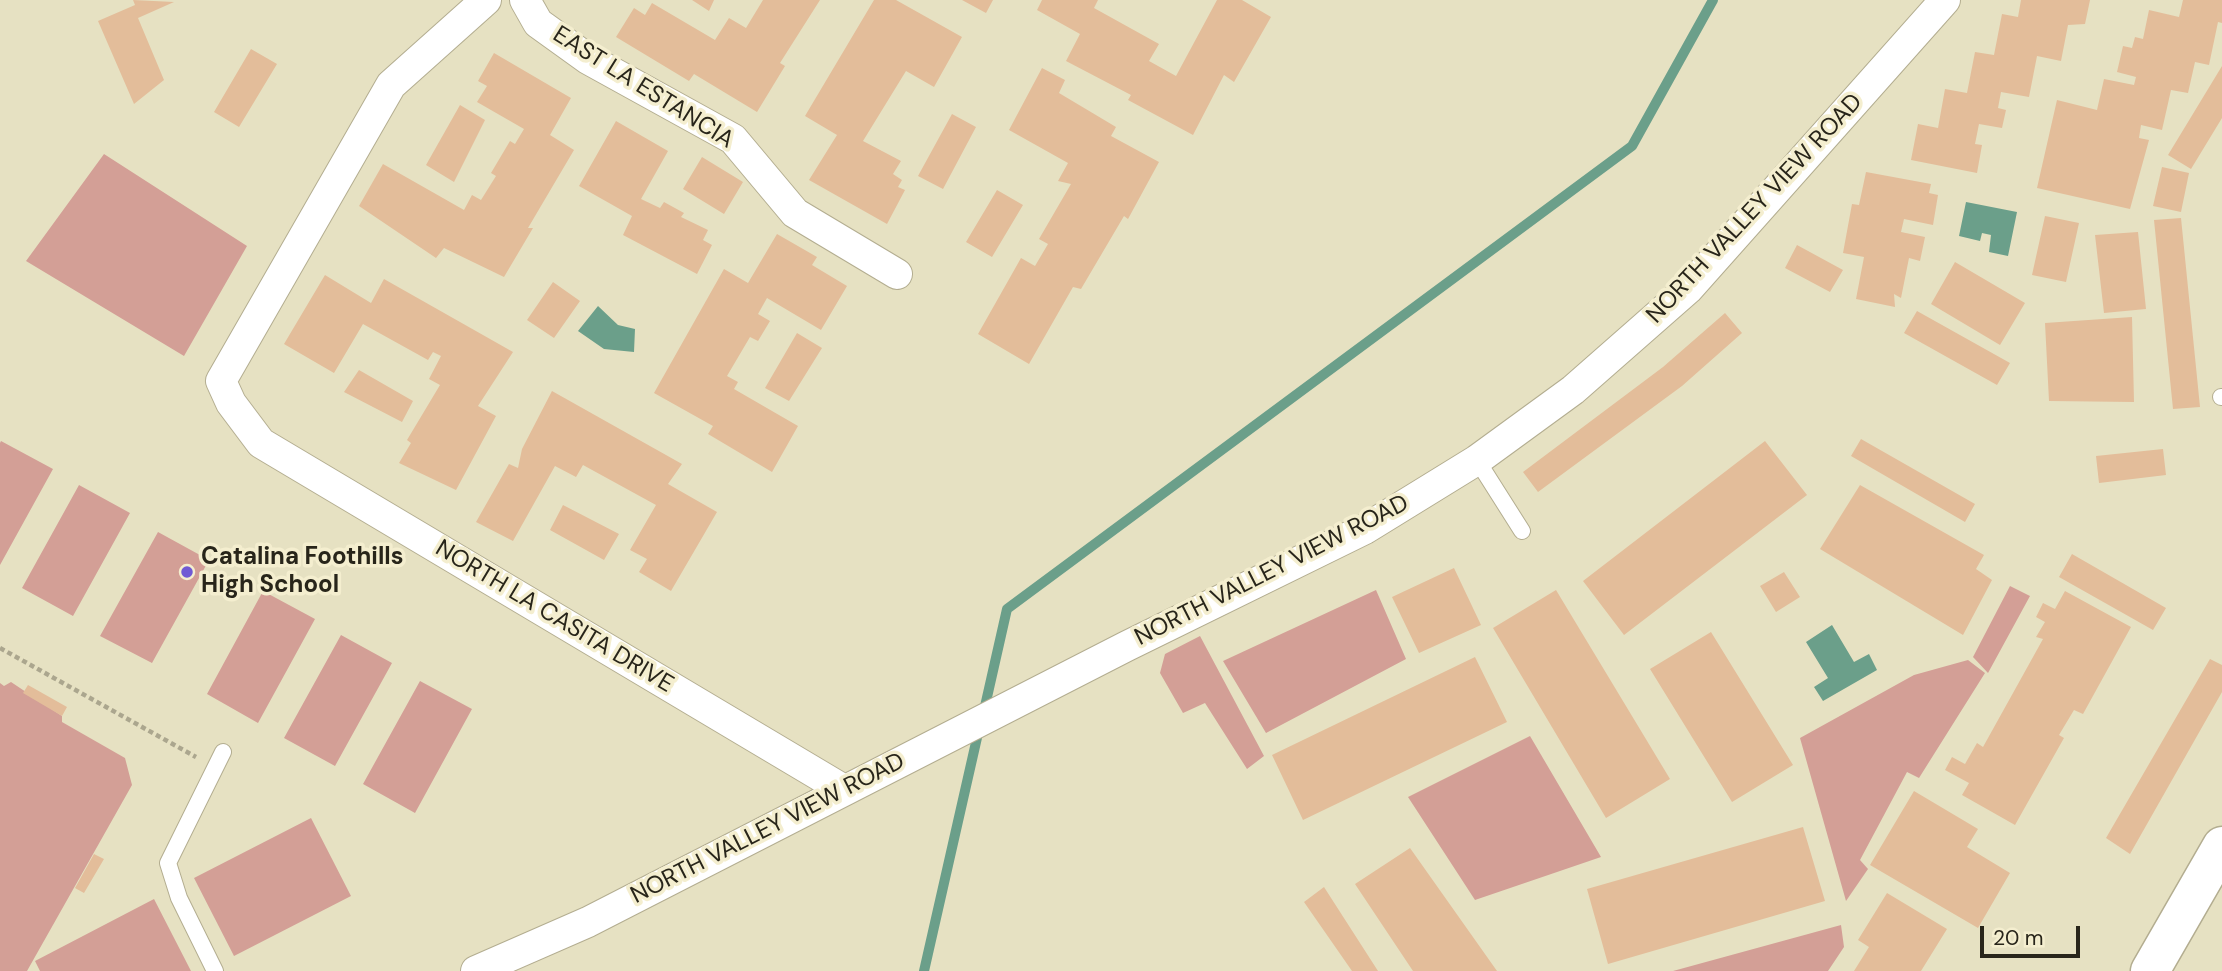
<!DOCTYPE html>
<style>
body{margin:0}
#map{position:relative;width:2222px;height:971px;overflow:hidden;background:#e6e1c2;font-family:"DM Sans",sans-serif}
canvas{display:block}
.scale{position:absolute;left:1980px;top:926px;width:100px;height:32px;box-sizing:border-box;border:4px solid #28251a;border-top:0;padding-left:9px;font-size:21px;line-height:24px;white-space:nowrap;color:#28251a;-webkit-text-stroke:5px #f4eecf;paint-order:stroke}
</style>
<div id="map">
<canvas width="2222" height="971"></canvas>
<div class="scale">20 m</div>
</div>
<script>
const ctx = document.querySelector('canvas').getContext('2d');
ctx.lineJoin = 'round';
function fillPath(path, color) { ctx.fillStyle = color; ctx.fill(path, 'evenodd'); }
function trace(path, color, width, dash) { ctx.strokeStyle = color; ctx.lineWidth = width; ctx.lineCap = dash ? 'butt' : 'round'; ctx.setLineDash(dash || []); ctx.stroke(path); }
function label(font, color, halo, rows, align = 'center') {
  ctx.font = font + ' "DM Sans",sans-serif'; ctx.lineWidth = 7; ctx.setLineDash([]); ctx.textBaseline = 'middle'; ctx.strokeStyle = halo; ctx.fillStyle = color; for (const [text, x, y, turn = 0] of rows) {
    ctx.save(); ctx.translate(x, y); ctx.rotate((+turn || 0) * Math.PI / 180); ctx.textAlign = isNaN(turn) ? turn : align; if (halo) ctx.strokeText(text, 0, 0); ctx.fillText(text, 0, 0); ctx.restore();
  }
}
fillPath(new Path2D(`
 M104,154L247,246L184,356L26,261Z
 M1,441L53,469L0,565V443Z
 M79,485L130,513L73,616L22,588Z
 M158,532L209,560L152,663L100,636Z
 M2010,586L2030,596L1988,673L1973,657Z
 M1376,590L1406,659L1266,733L1223,661Z
 M263,591L315,619L258,723L207,694Z
 M341,635L392,663L335,766L284,738Z
 M1200,636L1264,756L1247,769L1205,703L1183,713L1160,673L1165,654Z
 M1968,660L1985,673L1919,778L1907,772L1860,860L1868,869L1846,901L1800,738L1914,675Z
 M420,681L472,709L415,813L363,784Z
 M11,682L62,716V722L125,758L132,785L27,971H0V683L4,686Z
 M1530,736L1601,857L1475,900L1408,797Z
 M311,818L351,896L234,956L194,878Z
 M154,899L191,971H40L35,961Z
 M1841,925L1844,947L1828,971H1673Z`), '#d39f96');
fillPath(new Path2D(`
 M1966,202L2017,212L2008,256L1989,252L1991,235L1982,233L1980,241L1959,236Z
 M598,306L618,325L635,329L634,352L604,349L578,331Z
 M1832,625L1854,662L1869,654L1877,670L1823,701L1814,687L1828,678L1806,642Z`), '#6b9f8a');
trace(new Path2D(`
 M983,715L1007,609L1632,146L1713,0
 M924,971L979,729`), '#6b9f8a', 10);
fillPath(new Path2D(`
 M133,0L174,2L138,18L164,80L134,104L98,21L135,5Z
 M692,0H714L709,11Z
 M763,0H820L780,63L785,66L757,112L694,74L689,81L616,37L634,8L645,15L652,3L715,40L729,18L746,28Z
 M874,0H896L962,37L934,87L906,71L863,141L901,161L893,174L902,180L898,187L905,190L887,224L809,180L837,135L805,116Z
 M962,0H993L986,13Z
 M1042,0H1098L1094,8L1159,44L1149,61L1176,76L1217,0H1242L1271,17L1234,82L1224,75L1193,135L1128,100L1131,95L1066,61L1080,34L1037,10Z
 M2021,0H2090L2085,24L2068,25L2061,61L2037,56L2029,97L2001,92L1998,108L2006,110L2002,128L1979,124L1975,144L1982,145L1977,173L1911,160L1918,124L1938,128L1945,89L1967,93L1975,52L1994,55L2002,14L2018,17Z
 M2183,0H2222V23L2218,22L2209,65L2195,62L2188,93L2171,90L2162,130L2141,125L2139,138L2149,140L2130,209L2037,188L2057,100L2097,110L2104,79L2134,85L2136,77L2117,72L2123,46L2132,48L2135,37L2143,39L2149,10L2179,17Z
 M251,49L277,64L239,127L214,112Z
 M494,53L571,98L550,135L574,150L528,228H533L504,277L444,248L436,258L359,206L383,164L464,210L472,195L481,200L496,176L491,173L510,141L515,144L524,129L477,102L487,86L478,81Z
 M2222,66V118L2191,169L2168,155Z
 M1042,68L1065,80L1059,93L1116,127L1111,136L1159,162L1128,219L1124,216L1081,289L1073,287L1029,364L978,334L1021,258L1035,266L1048,244L1039,239L1071,184L1058,181L1068,163L1009,130Z
 M460,105L485,120L454,182L426,165Z
 M952,114L976,127L943,189L918,176Z
 M616,121L668,151L641,199L660,208L664,202L684,213L681,217L708,230L703,240L712,245L697,274L623,235L632,216L579,186Z
 M702,157L743,182L724,214L683,189Z
 M2162,167L2189,173L2181,212L2153,206Z
 M1866,172L1931,184L1929,193L1938,195L1933,225L1904,219L1901,232L1925,237L1920,261L1909,258L1901,298L1894,294L1895,307L1856,299L1864,257L1843,253L1852,204L1859,205Z
 M997,190L1023,205L992,257L966,242Z
 M2045,216L2079,223L2066,282L2032,275Z
 M2181,218L2200,407L2173,409L2154,220Z
 M2138,232L2146,309L2104,313L2095,235Z
 M777,234L817,257L812,265L847,286L821,330L767,298L758,314L770,321L758,341L750,337L727,376L738,382L734,389L798,426L772,472L708,434L713,426L654,393L724,269L748,283Z
 M1797,245L1843,270L1830,292L1785,268Z
 M1955,262L2025,303L2000,345L1931,304Z
 M325,275L371,303L384,279L513,352L478,406L496,416L456,490L399,463L411,443L407,440L440,385L429,379L441,356L433,352L428,360L363,324L334,373L284,344Z
 M553,282L580,301L554,338L527,320Z
 M1917,311L2010,363L1997,385L1904,333Z
 M1725,313L1742,333L1682,386L1538,492L1523,472L1663,367Z
 M2132,317L2134,402L2049,401L2045,323Z
 M797,333L822,348L789,401L765,388Z
 M359,370L413,401L402,422L344,392Z
 M552,391L682,464L668,484L717,512L671,591L639,572L647,559L630,550L656,505L583,465L576,477L555,466L513,541L476,522L509,464L518,468L522,449Z
 M1861,439L1975,504L1965,522L1851,456Z
 M1765,441L1807,495L1624,635L1583,581Z
 M2163,449L2166,475L2099,483L2096,456Z
 M1860,485L1984,555L1976,569L1992,580L1963,635L1820,549Z
 M563,505L619,534L604,560L550,530Z
 M2072,554L2166,608L2153,630L2059,577Z
 M1454,568L1481,625L1419,653L1392,597Z
 M1784,572L1800,597L1776,612L1760,586Z
 M1556,590L1670,779L1606,818L1493,628Z
 M2065,591L2131,627L2083,714L2074,710L2059,735L2064,738L2015,825L1962,795L1969,783L1945,770L1952,757L1965,764L1977,743L1983,747L2043,639L2036,637L2045,622L2036,617L2043,603L2055,609Z
 M1711,632L1793,765L1732,802L1650,669Z
 M1475,657L1507,722L1303,820L1272,755Z
 M2210,659L2222,665V692L2130,854L2106,838Z
 M28,685L67,707L62,716L23,693Z
 M1914,791L1978,829L1967,847L2010,873L1978,928L1870,865Z
 M1803,827L1825,901L1608,964L1587,889Z
 M1410,848L1497,971H1413L1355,884Z
 M94,854L104,859L84,893L75,888Z
 M1324,887L1378,971H1352L1304,902Z
 M1887,893L1947,929L1921,971H1854L1869,947L1858,940Z`), '#e3bd9a');
const service = new Path2D(`
 M2221,397H2222
 M1477,460L1522,531
 M215,971L179,898L168,863L223,752`);
const minor = new Path2D(`
 M486,0L391,85L221,381L231,403L261,443L844,790
 M525,0L538,23L588,59L733,139L795,213L897,274
 M476,971L588,922L1127,646L1365,529L1477,460L1573,390L1688,289L1945,0`);
const primary = new Path2D(`
 M2150,971L2222,846`);
trace(service, '#b3ad90', 18);
trace(minor, '#b3ad90', 32);
trace(primary, '#b3ad90', 41);
trace(new Path2D(`
 M0,648L196,757`), '#aba68e', 4.5, [5, 3.5]);
trace(service, '#fff', 16);
trace(minor, '#fff', 30);
trace(primary, '#fff', 38);
for (const [x, y, r, color] of [
 [187,572,7,"#705ad4"]
]) { const dot = new Path2D(); dot.arc(x, y, r, 0, 2 * Math.PI); ctx.fillStyle = color; ctx.fill(dot); trace(dot, '#f4eecf', 2.5); }
label('24px', '#28251a', '#f4eecf', [
 ["EAST LA ESTANCIA",643,88,32],
 ["NORTH VALLEY VIEW ROAD",1755,209,-47],
 ["NORTH VALLEY VIEW ROAD",1272,571,-27],
 ["NORTH LA CASITA DRIVE",554,617,31],
 ["NORTH VALLEY VIEW ROAD",768,829,-27]
]);
label('bold 24px', '#28251a', '#f4eecf', [
 ["Catalina Foothills",201,558],
 ["High School",201,586]
], 'left');
</script>
